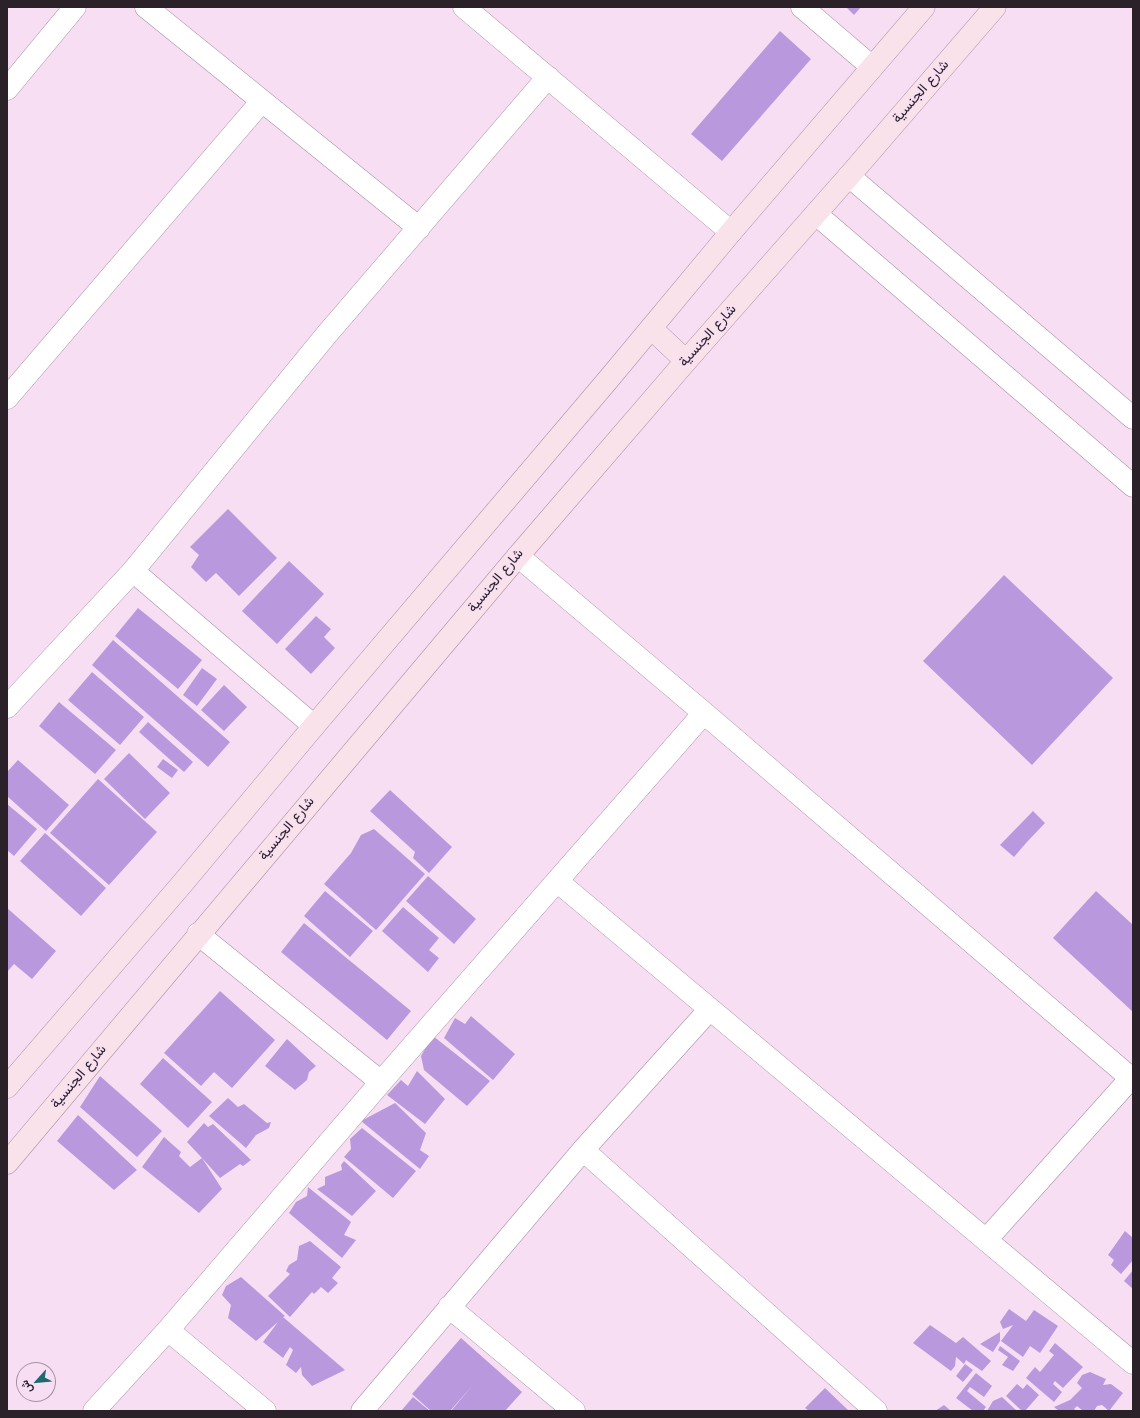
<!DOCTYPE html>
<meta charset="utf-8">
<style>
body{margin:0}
#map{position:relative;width:1140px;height:1418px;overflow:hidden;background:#f8def3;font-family:Jost,Vazirmatn,sans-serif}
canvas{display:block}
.frame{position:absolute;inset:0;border:8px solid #2a2129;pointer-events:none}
.north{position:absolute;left:16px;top:1362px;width:40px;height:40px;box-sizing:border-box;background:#f8def3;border:1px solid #a692a2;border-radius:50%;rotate:243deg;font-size:11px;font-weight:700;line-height:16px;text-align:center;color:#2a2129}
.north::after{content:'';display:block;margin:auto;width:14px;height:18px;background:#1c696e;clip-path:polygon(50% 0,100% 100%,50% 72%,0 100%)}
</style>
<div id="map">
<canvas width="1140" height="1418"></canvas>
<div class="frame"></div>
<div class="north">ش</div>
</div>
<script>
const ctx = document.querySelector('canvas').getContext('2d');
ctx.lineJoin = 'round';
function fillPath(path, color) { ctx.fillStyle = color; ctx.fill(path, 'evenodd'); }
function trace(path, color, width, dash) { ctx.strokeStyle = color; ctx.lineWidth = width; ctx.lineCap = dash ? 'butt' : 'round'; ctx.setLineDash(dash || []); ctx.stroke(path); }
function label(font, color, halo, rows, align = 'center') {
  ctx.font = font + ' Jost,Vazirmatn,sans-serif'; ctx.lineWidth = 3; ctx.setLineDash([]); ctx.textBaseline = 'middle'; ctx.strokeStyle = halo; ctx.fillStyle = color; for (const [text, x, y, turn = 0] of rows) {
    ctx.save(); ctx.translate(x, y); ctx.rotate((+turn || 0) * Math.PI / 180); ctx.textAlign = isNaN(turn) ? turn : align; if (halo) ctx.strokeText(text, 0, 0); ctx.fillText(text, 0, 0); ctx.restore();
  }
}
fillPath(new Path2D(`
 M846,7H861L854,15Z
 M780,31L811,59L722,161L691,134Z
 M228,509L277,558L239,596L216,573L206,582L191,567L199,555L190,547Z
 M289,561L324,594L277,644L242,611Z
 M1004,575L1113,678L1032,765L923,661Z
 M138,608L202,660L178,689L115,636Z
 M316,616L331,629L324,637L335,648L311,674L285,649Z
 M113,640L230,742L208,767L92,665Z
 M202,668L217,679L197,706L183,695Z
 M92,672L144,717L120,745L68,700Z
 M224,685L247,707L224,731L201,710Z
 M59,702L116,750L95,774L39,726Z
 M148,722L193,762L184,772L139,732Z
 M129,753L170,793L145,819L104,779Z
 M163,759L178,770L172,778L157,767Z
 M18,760L69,805L46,831L7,796V772Z
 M98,779L157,832L109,885L50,833Z
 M390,790L452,847L429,873L413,858L415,852L370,811Z
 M7,804L37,829L14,856L7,850Z
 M1033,811L1045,823L1026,843L1014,857L1000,845Z
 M374,829L425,874L376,930L324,884L351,853L361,835Z
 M45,833L106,888L81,916L20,861Z
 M428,876L476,919L454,944L406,901Z
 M325,891L373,931L350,957L304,916Z
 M1096,891L1133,925V1012L1053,938Z
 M403,907L439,938L429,950L439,958L428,972L382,931Z
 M7,908L56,951L32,979L14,964L7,972Z
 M304,923L411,1011L387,1040L281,952Z
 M220,991L275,1040L232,1088L214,1072L201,1086L164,1053Z
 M471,1016L515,1054L493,1080L444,1038L455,1018L465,1024Z
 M433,1036L490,1081L467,1106L424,1070L421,1056Z
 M287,1039L316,1066L309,1072L307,1080L295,1090L265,1066Z
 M163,1058L212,1102L188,1128L140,1084Z
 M417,1071L445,1099L425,1124L387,1095L401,1080L408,1086Z
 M100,1076L162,1131L137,1157L80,1107Z
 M228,1098L238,1107L244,1104L267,1123L271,1122L269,1128L256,1135L246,1148L209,1116Z
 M395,1103L426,1133L420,1150L429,1156L420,1169L361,1121Z
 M78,1115L137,1170L114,1190L57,1141Z
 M204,1123L208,1127L213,1124L251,1160L243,1166L240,1164L220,1178L202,1158L222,1189L199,1213L142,1167L164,1137L181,1152L179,1156L190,1167L202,1158L187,1142Z
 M362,1128L416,1171L393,1198L344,1157L351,1149L350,1139Z
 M344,1161L376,1191L352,1216L317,1189L325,1185V1177L342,1170L341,1165Z
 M308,1187L351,1222L344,1235L356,1240L342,1258L289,1213L296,1202L307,1196Z
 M1125,1231L1133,1238V1260L1121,1274L1111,1265L1114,1260L1108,1255Z
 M310,1241L341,1267L332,1278L338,1283L328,1293L321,1287L314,1294L312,1292L290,1317L268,1296L290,1274L286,1271L289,1265L297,1260L299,1246Z
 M1133,1270V1289L1124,1281Z
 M241,1277L285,1316L283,1317L345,1370L312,1386L302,1375L301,1367L296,1373L286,1365L293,1350L290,1347L283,1358L263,1342L278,1322L256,1341L228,1318L231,1305L222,1295L226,1286Z
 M1009,1309L1026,1321L1034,1310L1058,1326L1040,1353L1030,1346L1023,1357L1001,1341L1013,1325L1003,1329L1000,1322Z
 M930,1325L956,1343L963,1337L991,1361L982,1371L966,1360L964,1364L956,1357L955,1366L951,1371L913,1343Z
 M1000,1332V1341L993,1352L980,1344Z
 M461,1338L522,1392L505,1411H451L472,1386L450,1411H431L412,1394Z
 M1055,1343L1083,1367L1063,1388L1055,1381L1053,1384L1062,1392L1054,1402L1026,1378L1035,1367L1040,1372L1054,1355L1049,1351Z
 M1000,1346L1020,1361L1013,1371L1002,1365L1008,1357L998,1350Z
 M965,1364L973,1370L963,1382L956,1376Z
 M1090,1372L1106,1379L1103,1385L1111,1384L1123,1393L1109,1411L1102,1405L1097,1406L1094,1411H1083L1077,1406L1074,1409L1077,1411H1059L1054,1407L1070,1400L1082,1388L1077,1383L1082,1375Z
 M976,1373L992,1386L984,1397L970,1387L967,1391L986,1407L983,1411H973L956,1398Z
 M1017,1384L1023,1389L1027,1384L1039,1395L1025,1411H1022L1006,1396Z
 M825,1388L849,1411H809L805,1408Z
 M413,1397L430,1411H401Z
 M1002,1397L1017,1411H987L993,1401Z
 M944,1405L951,1411H935Z`), '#ba98de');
const minor = new Path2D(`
 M146,7L419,228
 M464,7L731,232
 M802,7L872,67
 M7,89L75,7
 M7,398L262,101
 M518,556L704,713L1133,1080
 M133,571L314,726
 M7,707L133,571L327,334L548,77
 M557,881L1133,1363
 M198,934L381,1082
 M583,1150L876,1411
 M986,1240L1131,1078
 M449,1307L574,1411
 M168,1330L265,1411
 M94,1411L168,1330L381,1082L704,713
 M362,1411L583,1150L710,1009`);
const tertiary = new Path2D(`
 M849,176L1133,418
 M816,214L1133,486`);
const secondary = new Path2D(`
 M651,328L686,361
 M7,1087L182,884L314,726L607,381L731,232L924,7
 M7,1163L518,556L686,361L849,176L995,7`);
trace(minor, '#a891a4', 23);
trace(tertiary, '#a891a4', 23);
trace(secondary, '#a891a4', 23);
trace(minor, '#fff', 22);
trace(tertiary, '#fff', 22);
trace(secondary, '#fae2ea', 22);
label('14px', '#2a2129', '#f8def3', [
 ["شارع الجنسية",921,92,-49],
 ["شارع الجنسية",708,336,-48],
 ["شارع الجنسية",496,581,-50],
 ["شارع الجنسية",287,829,-50],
 ["شارع الجنسية",79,1077,-50]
]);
</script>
